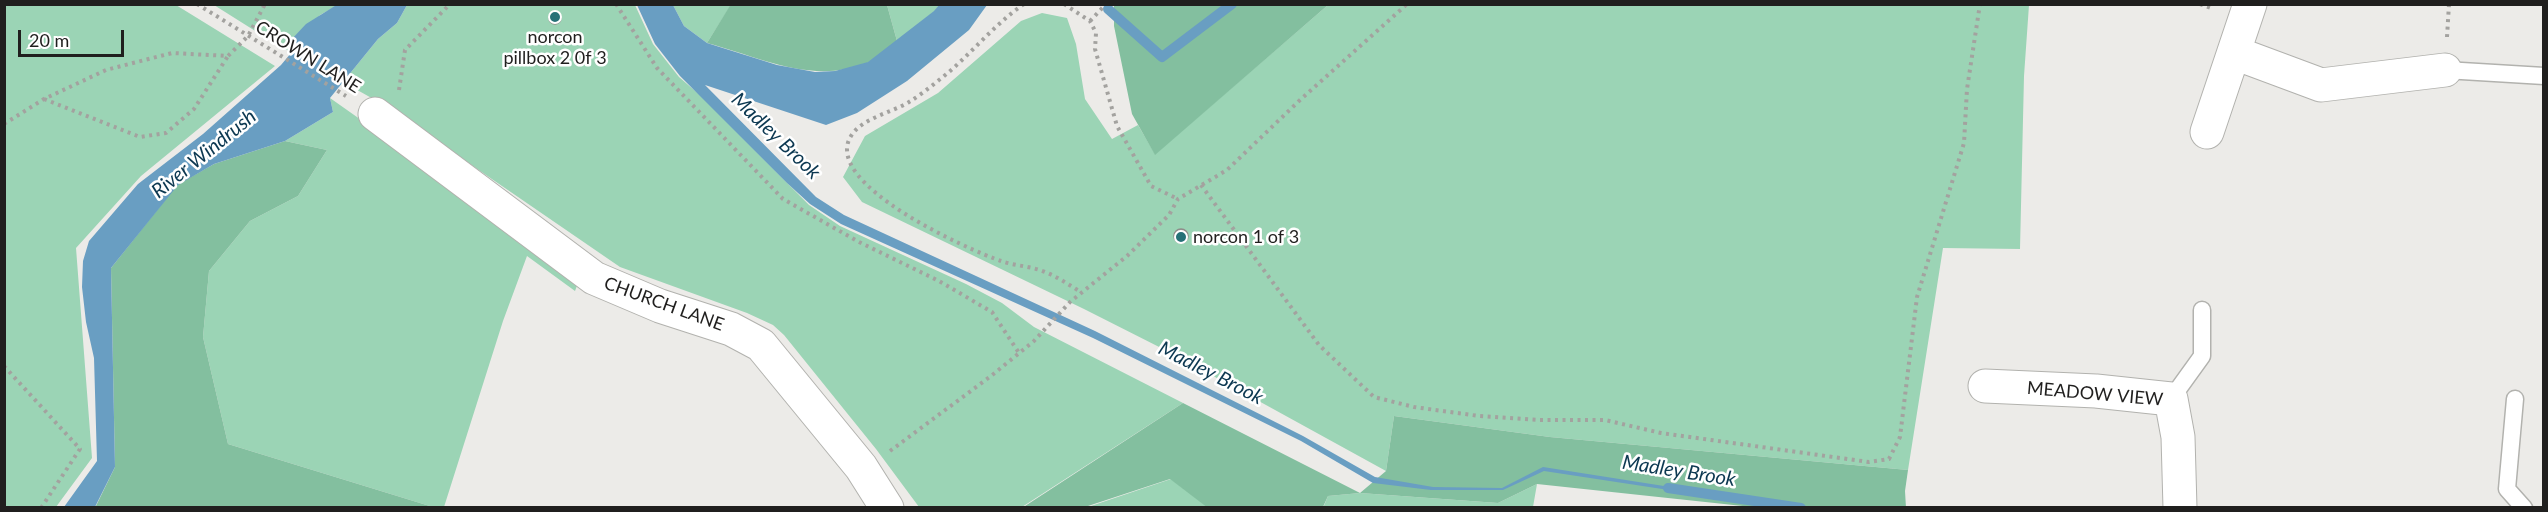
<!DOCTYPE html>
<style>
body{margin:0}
#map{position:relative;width:2548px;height:512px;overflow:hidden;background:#ecebe8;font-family:Lato,sans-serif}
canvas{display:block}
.frame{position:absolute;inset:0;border:6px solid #201f1e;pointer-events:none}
.scale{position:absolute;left:18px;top:30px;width:106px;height:27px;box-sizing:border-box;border:3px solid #201f1e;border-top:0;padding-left:8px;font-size:18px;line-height:21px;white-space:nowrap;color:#201f1e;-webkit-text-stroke:4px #fff;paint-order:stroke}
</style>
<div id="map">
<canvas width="2548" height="512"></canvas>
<div class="frame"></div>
<div class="scale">20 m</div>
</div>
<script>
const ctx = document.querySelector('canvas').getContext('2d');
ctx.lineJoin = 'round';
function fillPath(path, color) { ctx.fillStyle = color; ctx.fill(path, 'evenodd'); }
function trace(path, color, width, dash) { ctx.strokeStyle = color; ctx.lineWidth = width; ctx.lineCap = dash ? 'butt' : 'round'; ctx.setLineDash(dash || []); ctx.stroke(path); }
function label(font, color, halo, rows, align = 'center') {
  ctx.font = font + ' Lato,sans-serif'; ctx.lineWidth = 5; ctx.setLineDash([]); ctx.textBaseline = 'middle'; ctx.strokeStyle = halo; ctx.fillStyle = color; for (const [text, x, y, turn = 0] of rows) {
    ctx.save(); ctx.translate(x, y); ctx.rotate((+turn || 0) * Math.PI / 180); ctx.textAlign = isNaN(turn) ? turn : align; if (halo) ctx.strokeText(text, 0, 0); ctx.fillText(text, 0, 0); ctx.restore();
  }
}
fillPath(new Path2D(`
 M4,5H176L275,66L141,176L76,248L92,458L56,507H5Z
 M214,5H338L320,15L291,53L262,32L260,34Z
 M407,5H635L653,44L679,77L701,96L809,205L840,226L966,284L1002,303L1034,327L1183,403L1022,507H919L876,449L784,335L773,325L747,313L620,267L384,105L343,82L378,39L397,23Z
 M673,5H731L707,43L684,26Z
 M887,5H939L935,11L897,41Z
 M1328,5H2029L2024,76L2020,249L1943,248L1908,470L1550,437L1394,416L1386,471L1175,355L1084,309L862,202L843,177L865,136L938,93L1021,21L1042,13L1067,18L1076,44L1085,99L1112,139L1138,125L1155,154Z
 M330,98L581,275L575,291L527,256L503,321L444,507H433L228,444L203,337L209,271L250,221L298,196L327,150L285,141L333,112Z
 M1171,479L1208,507L1085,508Z
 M1537,484L1533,507L1323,508L1328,496L1360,493L1498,503Z`), '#9bd4b5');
fillPath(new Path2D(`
 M731,4L887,5L897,41C888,48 877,58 867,63C812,85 760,57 707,43Z
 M1114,5V4L1328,5L1155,155L1132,114L1114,26Z
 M285,141L327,150L298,196L250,221L209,271L203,337L228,444L433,507L95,508L115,467L111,268L177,185L214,164Z
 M1183,403L1360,493L1386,471L1394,416L1550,437L1908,470L1905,491L1906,508L1752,507L1537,484L1498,503L1360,493L1328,496L1323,507L1208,508L1170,479L1085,507L1022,508Z`), '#83bf9f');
fillPath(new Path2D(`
 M338,4L407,5L397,23L378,39L330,98L333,112L285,141L214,164L178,185L111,268L115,467L95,507H64L97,461L94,358L86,322L82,287L83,261L89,241L138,184L203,134L281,65L296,47L291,40L306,24Z
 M637,5H673L684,26L707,43L777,65L815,72L835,71L868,62L934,11L939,5H987L969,30L907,81L857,113L826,125L705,85L816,197L844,215L1095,331L1303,436L1375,477L1433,487L1502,488L1543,467L1683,489L1682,492L1544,471L1503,490H1431L1373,483L1301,441L1093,338L841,224L810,204L787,183L680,76L655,44Z`), '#699ec2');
trace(new Path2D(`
 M1108,9L1162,57L1232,4
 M1668,488L1801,508`), '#699ec2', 10);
const building = new Path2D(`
 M549 18a6 6 0 1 1 12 0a6 6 0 1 1-12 0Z
 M1174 236a7 7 0 1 1 14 0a7 7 0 1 1-14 0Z`);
fillPath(building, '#b3b0ae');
trace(building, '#8f8c8a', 1.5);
const lane = new Path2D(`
 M2445,70L2544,76
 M2171,399L2202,356V310
 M2515,399L2507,489L2524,508`);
const street = new Path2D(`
 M2235,53L2321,85L2445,70
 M375,114L594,278L660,306L731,329L761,345L861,467L887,508
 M2207,132L2250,4
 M1985,386L2096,391L2171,399L2178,437L2180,508`);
trace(lane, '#b2b2ae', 19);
trace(street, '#b2b2ae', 35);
trace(new Path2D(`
 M197,4L346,96
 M616,4L657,68L783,199L859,242L939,281L992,312L1019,353
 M1024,4C992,26 969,57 939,80C929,88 919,96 909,102C891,113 862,118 851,136C821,184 969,250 1001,261C1015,266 1031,266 1045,272C1058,277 1069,285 1081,292
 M1064,4L1090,21L1096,33L1095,49L1117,126L1151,186L1178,199
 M2200,4L2214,9
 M1090,21L1106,4
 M2447,37L2449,4
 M399,90L405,50L450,4
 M44,99L140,137L166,133L194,109L228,56
 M4,124L44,99L106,70L172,53L228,56L248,36L265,4
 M1201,185L1319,345L1374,397L1414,407L1479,416L1540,420H1605L1661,433L1869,462L1889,459L1900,437L1917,297L1964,143L1967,89L1980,4
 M4,366L80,449L41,508
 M890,451L991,376L1034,341L1070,302L1127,256L1169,215L1178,199L1227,170L1299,101L1407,4`), '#a3a29f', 4, [3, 4.5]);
trace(lane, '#fff', 16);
trace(street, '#fff', 33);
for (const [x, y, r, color] of [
 [555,17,6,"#267177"],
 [1181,237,6,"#267177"]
]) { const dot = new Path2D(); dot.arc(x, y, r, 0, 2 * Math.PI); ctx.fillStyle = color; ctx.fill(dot); trace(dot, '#fff', 2); }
label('18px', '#201f1e', '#fff', [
 ["norcon",555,37],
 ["pillbox 2 0f 3",555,58],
 ["norcon 1 of 3",1193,237,"left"]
]);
label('18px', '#201f1e', '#fff', [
 ["CROWN LANE",308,57,32],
 ["CHURCH LANE",664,304,20],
 ["MEADOW VIEW",2095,394,5]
]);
label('italic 20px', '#0c3851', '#fff', [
 ["Madley Brook",776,136,44],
 ["River Windrush",204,154,-39],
 ["Madley Brook",1211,373,27],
 ["Madley Brook",1679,471,9]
]);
</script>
